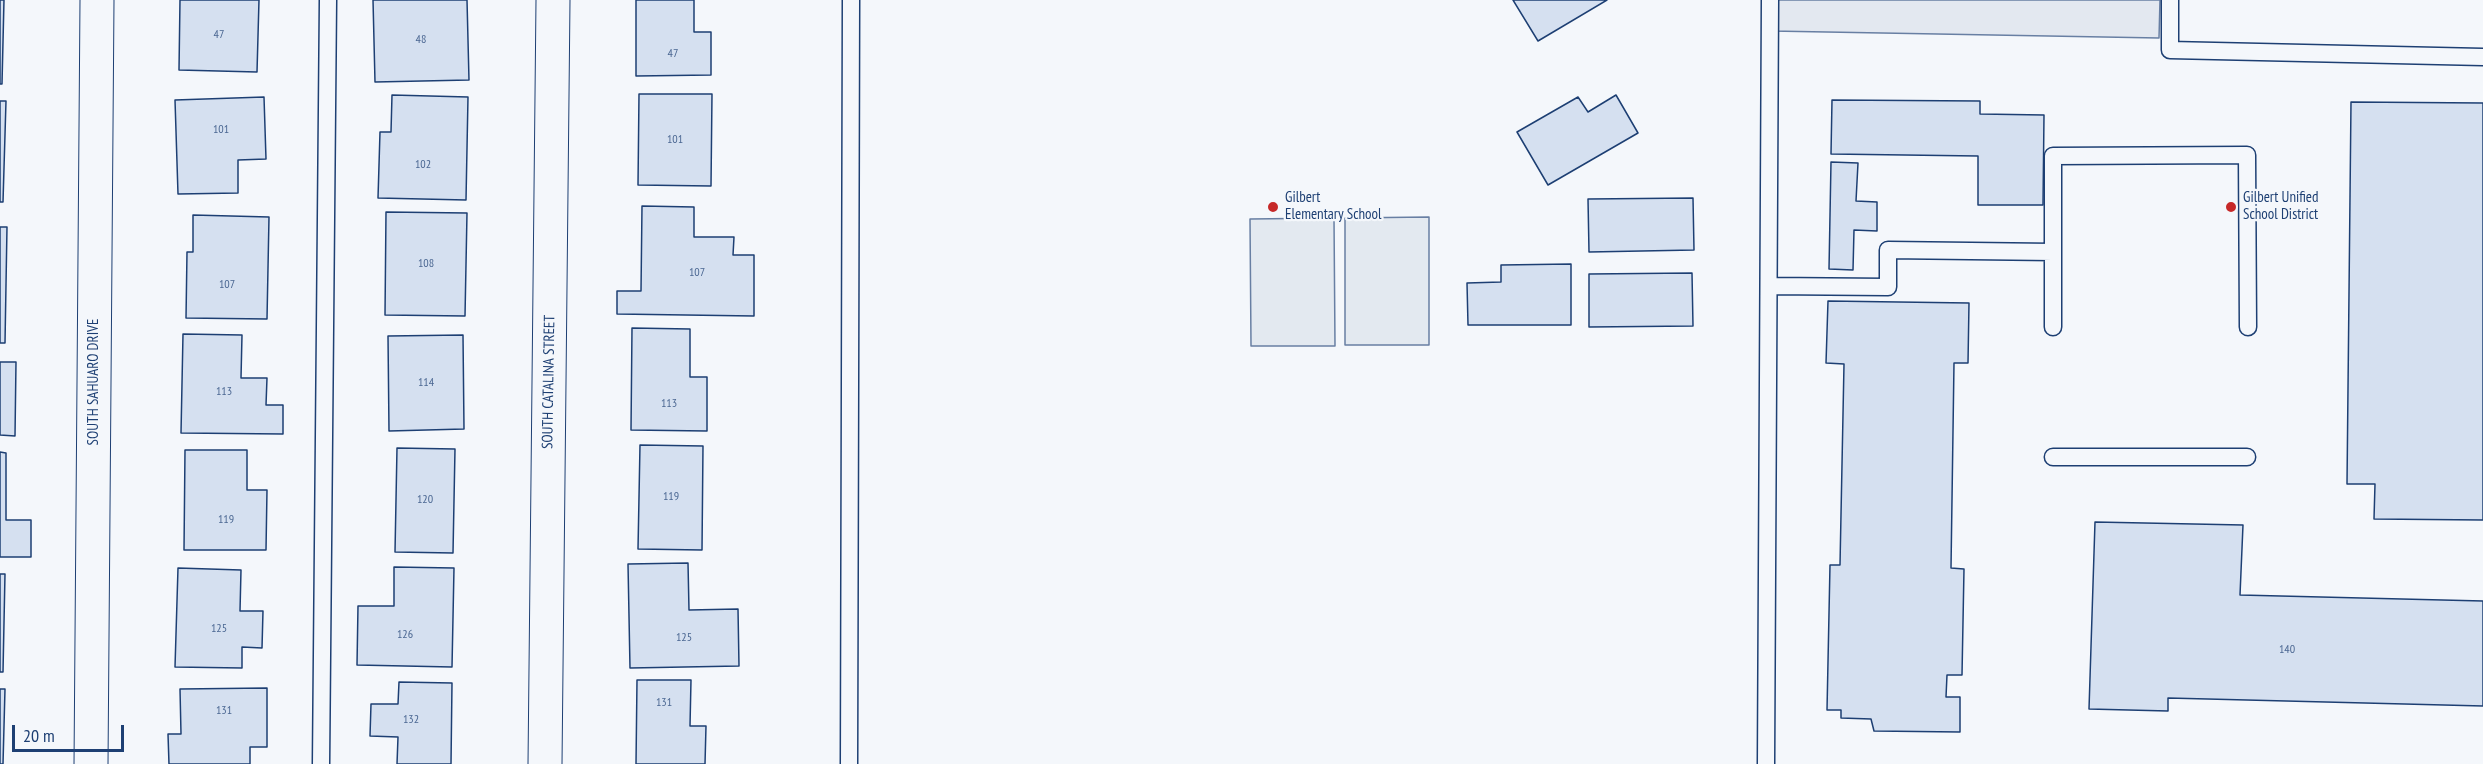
<!DOCTYPE html>
<style>
body{margin:0}
#map{position:relative;width:2483px;height:764px;overflow:hidden;background:#f4f7fb;font-family:"PT Sans Narrow",sans-serif}
canvas{display:block}
.scale{position:absolute;left:12px;top:725px;width:112px;height:27px;box-sizing:border-box;border:3px solid #1d3f73;border-top:0;padding-left:8px;font-size:18px;line-height:21px;white-space:nowrap;color:#1d3f73;-webkit-text-stroke:4px #f4f7fb;paint-order:stroke}
</style>
<div id="map">
<canvas width="2483" height="764"></canvas>
<div class="scale">20 m</div>
</div>
<script>
const ctx = document.querySelector('canvas').getContext('2d');
ctx.lineJoin = 'round';
function fillPath(path, color) { ctx.fillStyle = color; ctx.fill(path, 'evenodd'); }
function trace(path, color, width, dash) { ctx.strokeStyle = color; ctx.lineWidth = width; ctx.lineCap = dash ? 'butt' : 'round'; ctx.setLineDash(dash || []); ctx.stroke(path); }
function label(font, color, halo, rows, align = 'center') {
  ctx.font = font + ' "PT Sans Narrow",sans-serif'; ctx.lineWidth = 4.5; ctx.setLineDash([]); ctx.textBaseline = 'middle'; ctx.strokeStyle = halo; ctx.fillStyle = color; for (const [text, x, y, turn = 0] of rows) {
    ctx.save(); ctx.translate(x, y); ctx.rotate((+turn || 0) * Math.PI / 180); ctx.textAlign = isNaN(turn) ? turn : align; if (halo) ctx.strokeText(text, 0, 0); ctx.fillText(text, 0, 0); ctx.restore();
  }
}
const green = new Path2D(`
 M1429,217V345H1345V218Z
 M1334,218L1335,346H1251L1250,219Z`);
fillPath(green, '#e3e9f0');
trace(green, '#687fa3', 1.5);
const parking = new Path2D(`
 M1770,0H2160L2159,38L1771,31Z`);
fillPath(parking, '#e3e8f0');
trace(parking, '#687fa3', 1.5);
const building = new Path2D(`
 M0,0H4L2,84H0Z
 M180,0H259L257,72L179,70Z
 M373,0H467L469,80L375,82Z
 M636,0H694V32H711V75L636,76Z
 M1513,0H1607L1538,41Z
 M639,94H712L711,186L638,185Z
 M392,95L468,97L466,200L378,198L380,132H391Z
 M1616,95L1638,133L1548,185L1517,132L1578,97L1588,112Z
 M264,97L266,159L238,160V193L178,194L175,100Z
 M1832,100L1980,101V114L2044,115L2043,205H1978V156L1831,154Z
 M0,101H6L3,202H0Z
 M2351,102L2483,103V520L2374,519L2375,484H2347Z
 M1831,162L1858,163L1856,201L1877,202V231L1854,230L1853,270L1829,269Z
 M1693,198L1694,250L1589,252L1588,199Z
 M642,206L694,207V237H734L733,255H754V316L617,314V291H641Z
 M386,212L467,213L465,316L385,315Z
 M193,215L269,217L267,319L186,318L187,252H193Z
 M0,227H7L5,343H0Z
 M1571,264V325H1468L1467,283L1501,282V265Z
 M1692,273L1693,326L1589,327V274Z
 M1828,301L1969,303L1968,363H1954L1951,568L1964,569L1962,675H1947L1946,697H1960V732L1874,731L1871,719L1841,718V710H1827L1830,565H1840L1844,364L1826,363Z
 M632,328L690,329V377H707V431L631,430Z
 M183,334L242,335L241,378H267L266,405H283V434L181,433Z
 M463,335L464,429L389,431L388,336Z
 M0,362H16L15,436L0,435Z
 M640,445L703,446L702,550L638,549Z
 M397,448L455,449L453,553L395,552Z
 M185,450H247V490H267L266,550H184Z
 M0,452L6,453V520H31V557H0Z
 M2095,522L2243,525L2240,595L2483,601V706L2168,698V711L2089,709Z
 M688,563L689,610L738,609L739,666L630,668L628,564Z
 M394,567L454,568L452,667L357,665L358,606H394Z
 M178,568L241,570L240,611H263L262,648L242,647V668L175,667Z
 M0,574H5L3,672H0Z
 M637,680H691L690,726H706L705,764H636Z
 M399,682L452,683L451,764H397L398,737L370,736L371,704H398Z
 M267,688V747H250V764H169L168,734H181L180,689Z
 M0,689H5L3,764H0Z`);
fillPath(building, '#d5e0f0');
trace(building, '#1d3f73', 1.5);
const service = new Path2D(`
 M2170,0V50L2483,57
 M1769,286L1888,287V250L2053,252
 M2053,327V156L2247,155L2248,327
 M2053,457H2247
 M321,764L328,0
 M849,764L851,0
 M1766,764L1770,0`);
const minor = new Path2D(`
 M91,764L97,0
 M545,764L553,0`);
trace(service, '#1d3f73', 19);
trace(minor, '#1d3f73', 35);
trace(service, '#f4f7fb', 16);
trace(minor, '#f4f7fb', 33);
for (const [x, y, r, color] of [
 [1273,207,6,"#c62828"],
 [2231,207,6,"#c62828"]
]) { const dot = new Path2D(); dot.arc(x, y, r, 0, 2 * Math.PI); ctx.fillStyle = color; ctx.fill(dot); trace(dot, '#f4f7fb', 2); }
label('12px', '#4b6792', null, [
 ["47",219,35],
 ["48",421,40],
 ["47",673,54],
 ["101",221,130],
 ["101",675,140],
 ["102",423,165],
 ["108",426,264],
 ["107",697,273],
 ["107",227,285],
 ["114",426,383],
 ["113",224,392],
 ["113",669,404],
 ["119",671,497],
 ["120",425,500],
 ["119",226,520],
 ["125",219,629],
 ["126",405,635],
 ["125",684,638],
 ["140",2287,650],
 ["131",664,703],
 ["131",224,711],
 ["132",411,720]
]);
label('15px', '#1d3f73', '#f4f7fb', [
 ["Gilbert",1285,198],
 ["Elementary School",1285,215],
 ["Gilbert Unified",2243,198],
 ["School District",2243,215]
], 'left');
label('15px', '#1d3f73', '#f4f7fb', [
 ["SOUTH SAHUARO DRIVE",94,382,-90],
 ["SOUTH CATALINA STREET",549,382,-89]
]);
</script>
